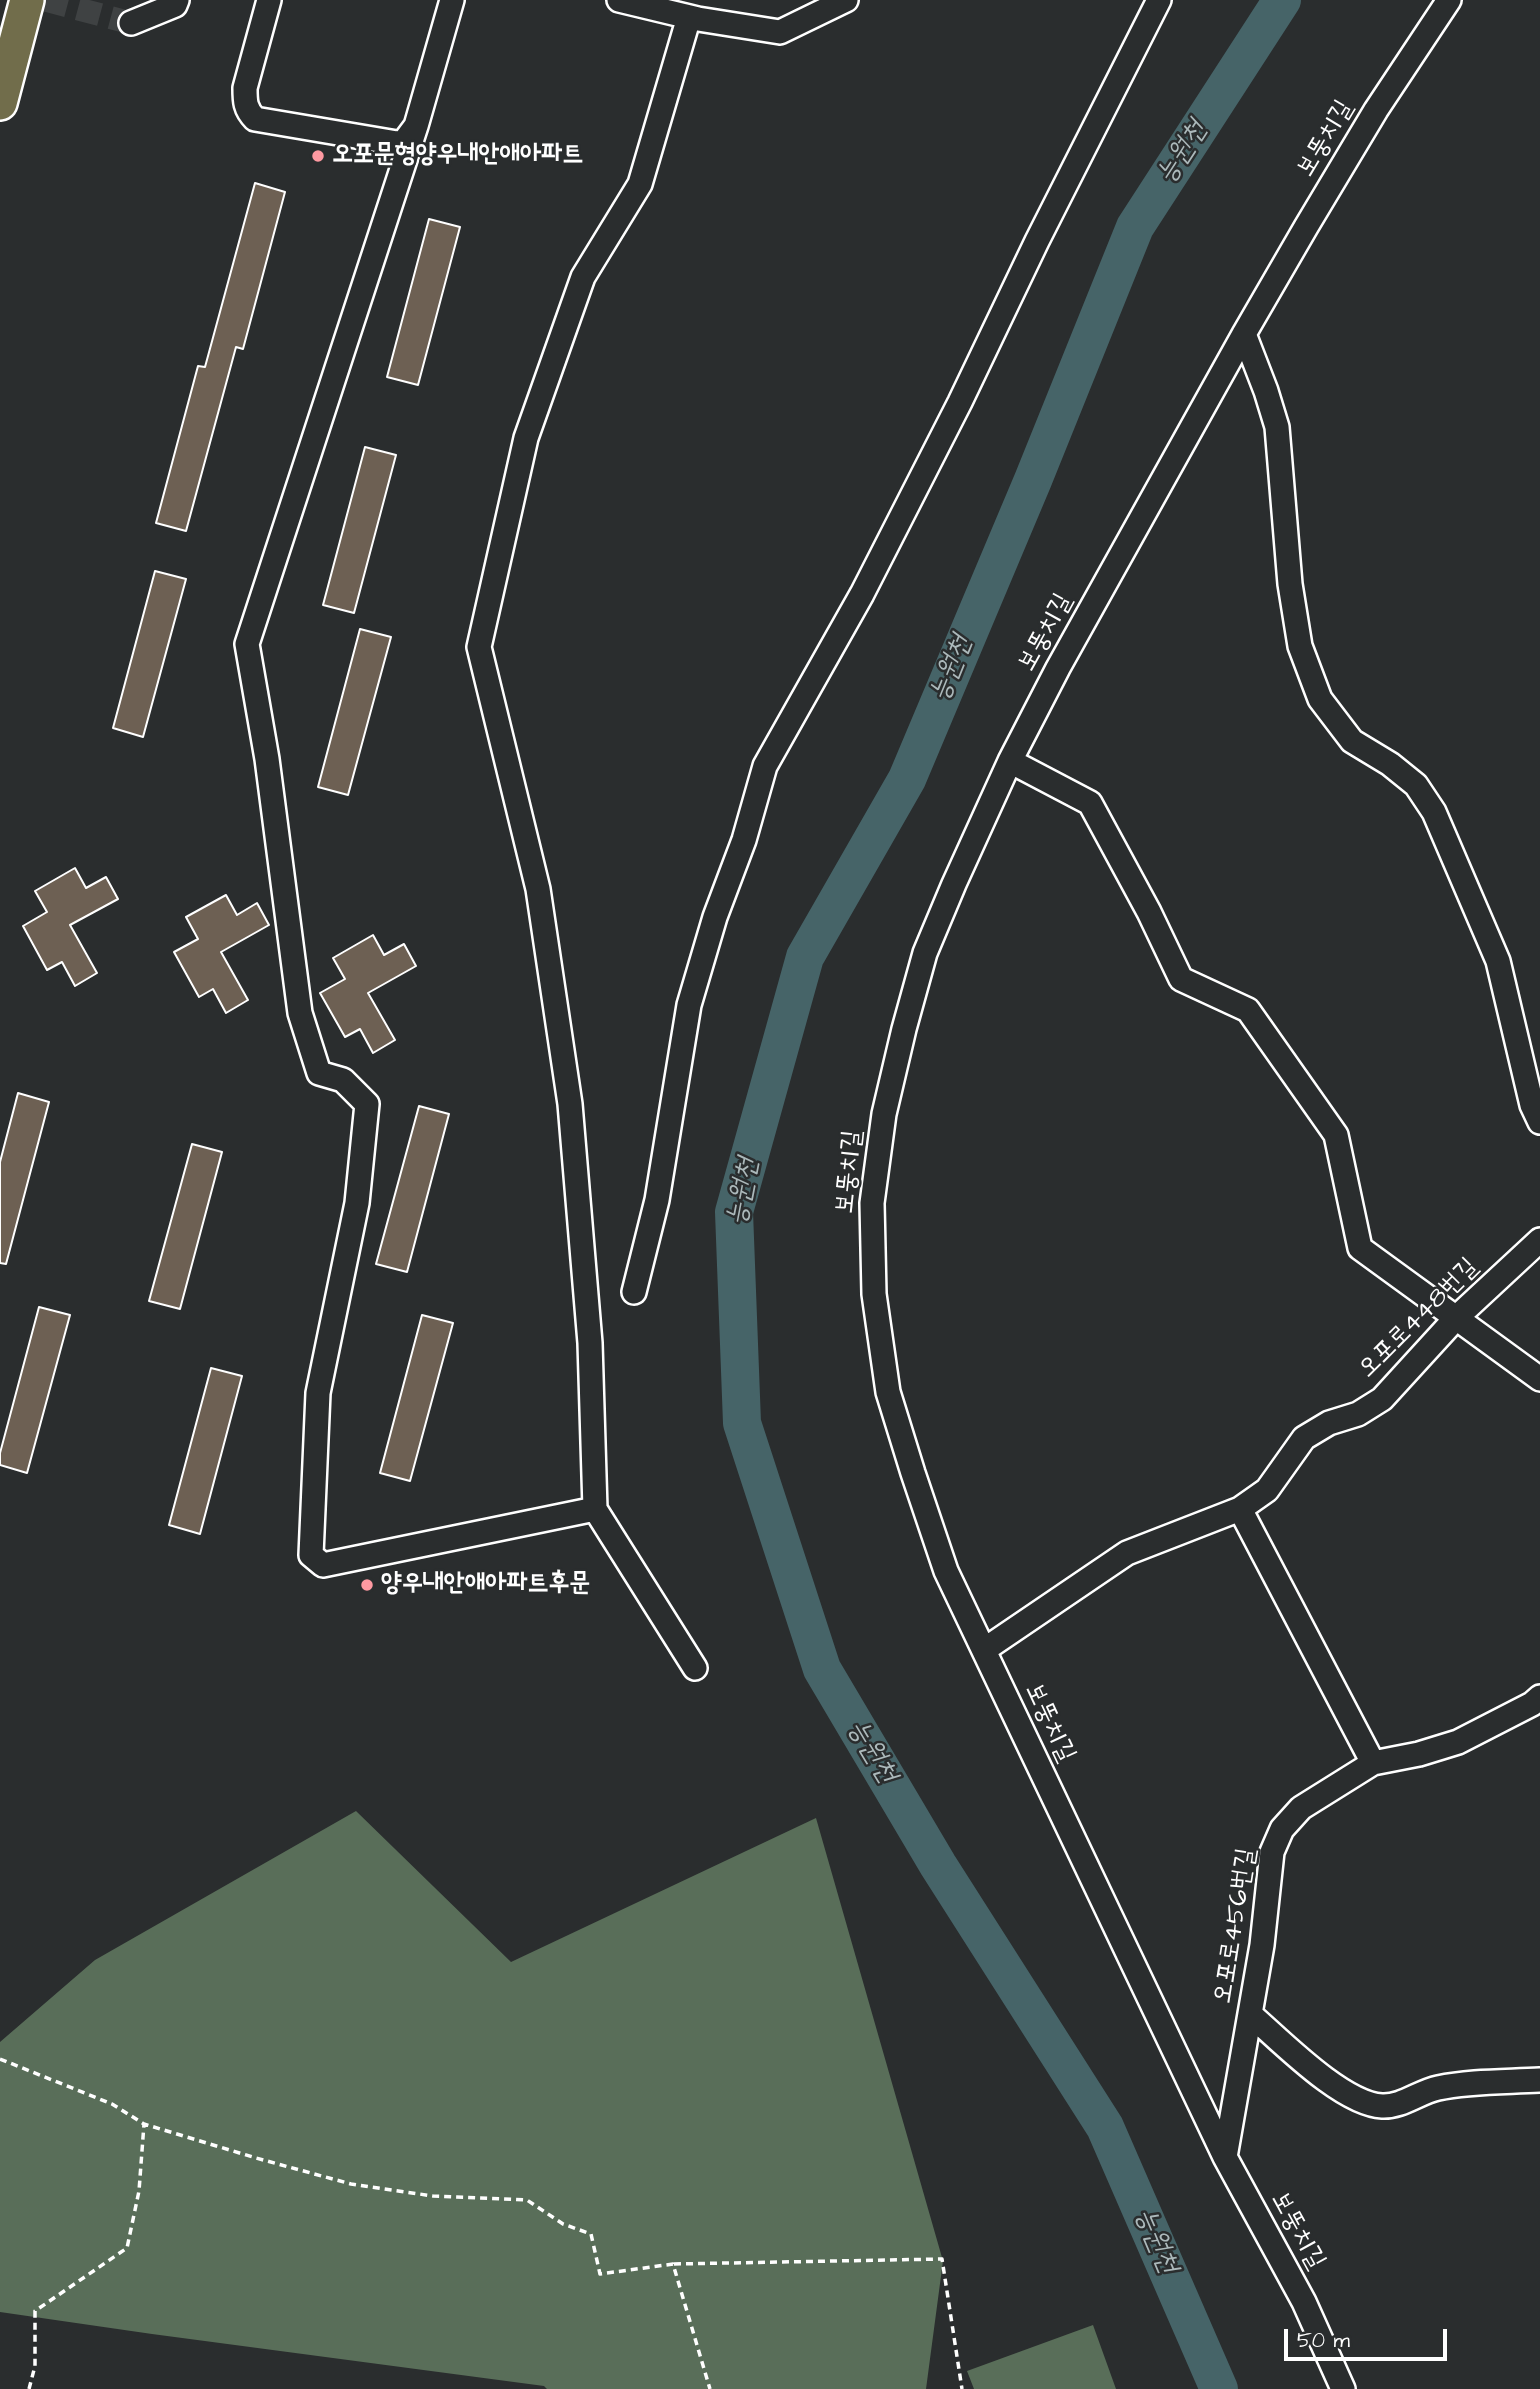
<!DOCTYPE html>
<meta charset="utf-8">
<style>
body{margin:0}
#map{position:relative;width:1540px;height:2389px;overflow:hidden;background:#2a2d2e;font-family:"Architects Daughter",sans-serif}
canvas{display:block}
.scale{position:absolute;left:1284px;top:2329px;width:163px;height:32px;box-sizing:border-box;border:4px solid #fff;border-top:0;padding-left:9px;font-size:21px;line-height:24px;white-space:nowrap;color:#fff;-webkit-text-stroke:5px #2a2d2e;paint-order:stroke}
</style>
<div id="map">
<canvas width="1540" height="2389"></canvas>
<div class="scale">50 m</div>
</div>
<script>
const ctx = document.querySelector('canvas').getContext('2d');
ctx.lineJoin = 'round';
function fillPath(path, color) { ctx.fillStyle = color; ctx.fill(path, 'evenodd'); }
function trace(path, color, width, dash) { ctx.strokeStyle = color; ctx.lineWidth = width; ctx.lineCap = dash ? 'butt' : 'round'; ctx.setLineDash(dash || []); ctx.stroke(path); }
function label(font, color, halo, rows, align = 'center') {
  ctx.font = font + ' "Architects Daughter","Poor Story",sans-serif'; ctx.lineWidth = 5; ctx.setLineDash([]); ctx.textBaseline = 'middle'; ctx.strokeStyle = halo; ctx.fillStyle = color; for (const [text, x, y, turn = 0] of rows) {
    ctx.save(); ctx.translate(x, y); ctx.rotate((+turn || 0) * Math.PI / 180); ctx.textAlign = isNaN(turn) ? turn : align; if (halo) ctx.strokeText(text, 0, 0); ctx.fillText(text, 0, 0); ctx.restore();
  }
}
fillPath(new Path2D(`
 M356,1811L511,1962L816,1818L943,2261L926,2389H547L544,2386L152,2334L0,2312V2042L95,1960Z
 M1093,2325L1116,2389H974L967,2371Z`), '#596e59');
trace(new Path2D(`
 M1219,2389L1105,2127L938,1865L822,1669L742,1423L734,1212L805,957L907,779L1033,480L1135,227L1282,0`), '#466468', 38);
const building = new Path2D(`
 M255,183L285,192L243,349L236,347L186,531L156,523L198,366L205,367Z
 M429,219L460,227L418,385L387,377Z
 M365,447L396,455L354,613L323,605Z
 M155,571L186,579L143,737L113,728Z
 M360,629L391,637L348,795L318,787Z
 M75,868L86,888L106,877L118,899L70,925L97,973L75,986L62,962L47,970L23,926L47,912L35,891Z
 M226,895L237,915L257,903L269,925L221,952L248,1000L226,1013L213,989L199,997L174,952L198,939L186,917Z
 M373,935L384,955L404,944L416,966L368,993L395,1040L373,1053L360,1029L345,1037L320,993L345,979L333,958Z
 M18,1093L49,1102L6,1264L0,1263V1162Z
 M419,1106L449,1114L407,1272L376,1264Z
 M192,1144L222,1152L180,1309L149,1301Z
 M39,1307L70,1315L27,1473L0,1465V1453Z
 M422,1315L453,1323L410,1481L380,1473Z
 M211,1368L242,1376L200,1534L169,1525Z`);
fillPath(building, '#6d6053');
trace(building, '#fff', 2);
trace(new Path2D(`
 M45,0L131,23`), '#3f4243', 23, [23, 11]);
const minor = new Path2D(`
 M269,0L245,88C245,101 245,109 255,119L397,143L404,142L416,126L452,0
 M619,0L698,19L780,32L846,0
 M689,17L640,184L583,277L526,438L479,647L538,889L570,1104L590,1343L595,1509L695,1668
 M131,23L175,5L177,0
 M416,126L247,644L267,759L300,1013L319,1073L343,1080L367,1104L357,1203L318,1393L311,1555L323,1565L595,1509
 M1244,334L1266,391L1277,427L1290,584L1300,646L1320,699L1352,741L1390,764L1416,785L1434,812L1498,961L1532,1105L1540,1122
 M1010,761L1090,803L1149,912L1181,979L1248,1010L1336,1135L1360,1248L1540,1379
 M634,1292L657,1200L689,1005L715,917L744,840L765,766L862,594L960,402L1037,241L1159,0
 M1240,1509L1373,1763
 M984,1650L1127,1553L1240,1509L1267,1490L1304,1438L1329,1423L1358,1414L1382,1399L1456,1318L1540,1240
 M1251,2015C1281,2041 1342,2104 1382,2106C1402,2107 1419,2092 1438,2088C1471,2081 1506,2082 1540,2080
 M1225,2157L1262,1945L1272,1852L1282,1829L1301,1808L1373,1763L1419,1754L1458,1742L1532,1704L1540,1697
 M1343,2389L1304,2302L1225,2157L946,1571L913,1473L888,1392L874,1294L872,1203L884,1114L904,1029L925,953L954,884L1010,761L1058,668L1244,334L1306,227L1376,110L1449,0`);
const highway = new Path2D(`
 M0,103L27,0`);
trace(minor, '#fff', 28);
trace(highway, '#fff', 38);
trace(new Path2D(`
 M0,2059L112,2104L144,2124L256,2158L351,2184L433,2196L527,2200L563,2224L591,2234L600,2274L673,2264L710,2389
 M674,2264L942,2259L962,2389
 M29,2389L35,2366V2311L127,2248L139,2191L144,2124`), '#fff', 3.5, [7, 5]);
trace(minor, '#2a2d2e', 23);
trace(highway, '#716d4b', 33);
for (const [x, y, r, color] of [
 [318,156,7,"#ff9aa2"],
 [367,1585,7,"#ff9aa2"]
]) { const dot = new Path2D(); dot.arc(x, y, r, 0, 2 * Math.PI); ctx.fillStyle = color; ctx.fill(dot); trace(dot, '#2a2d2e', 2.5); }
label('26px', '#fff', '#2a2d2e', [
 ["보뚱치길",1326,139,-59],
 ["보뚱치길",1046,633,-61],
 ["보뚱치길",850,1172,-84],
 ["오포로448번길",1419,1319,-45],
 ["보뚱치길",1049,1723,65],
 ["오포로456번길",1236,1926,-81],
 ["보뚱치길",1297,2231,61]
]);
label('bold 26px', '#fff', '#2a2d2e', [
 ["오포문형양우내안애아파트",332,156],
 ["양우내안애아파트후문",381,1585]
], 'left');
label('italic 28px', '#acb9bb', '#2a2d2e', [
 ["능원천",1183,153,-57],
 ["능원천",952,669,-68],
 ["능원천",744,1192,-79],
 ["능원천",871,1752,59],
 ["능원천",1155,2241,67]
]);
</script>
